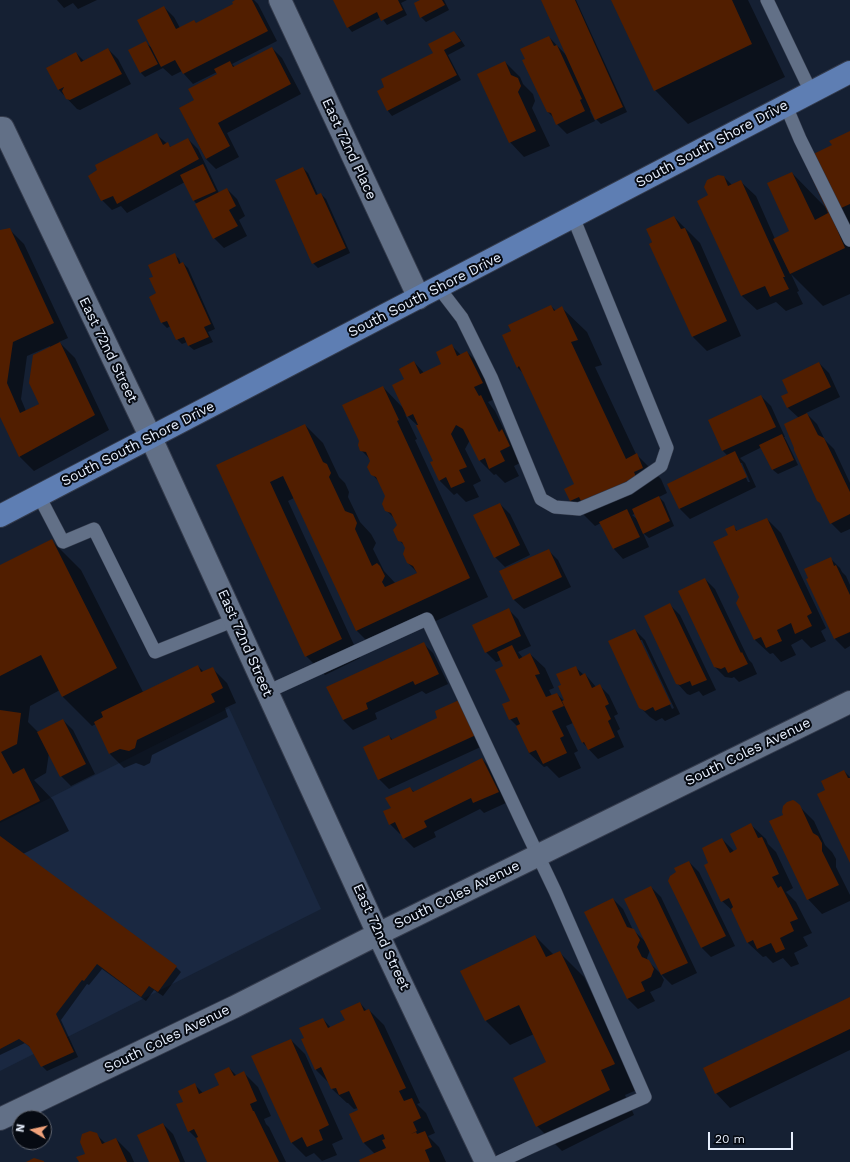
<!DOCTYPE html>
<style>
body{margin:0}
#map{position:relative;width:850px;height:1162px;overflow:hidden;background:#152033;font-family:"Work Sans",sans-serif}
canvas{display:block}
.north{position:absolute;left:12px;top:1110px;width:40px;height:40px;box-sizing:border-box;background:#060a12;border:1px solid #606570;border-radius:50%;rotate:279deg;font-size:11px;font-weight:700;line-height:16px;text-align:center;color:#e6eefc}
.north::after{content:'';display:block;margin:auto;width:14px;height:18px;background:#f1a27b;clip-path:polygon(50% 0,100% 100%,50% 72%,0 100%)}
.scale{position:absolute;left:708px;top:1132px;width:85px;height:18px;box-sizing:border-box;border:2px solid #e6eefc;border-top:0;padding-left:5px;font-size:12px;line-height:14px;white-space:nowrap;color:#e6eefc;-webkit-text-stroke:3px #060a12;paint-order:stroke}
</style>
<div id="map">
<canvas width="850" height="1162"></canvas>
<div class="north">N</div>
<div class="scale">20 m</div>
</div>
<script>
const ctx = document.querySelector('canvas').getContext('2d');
ctx.lineJoin = 'round';
function fillPath(path, color) { ctx.fillStyle = color; ctx.fill(path, 'evenodd'); }
function trace(path, color, width, dash) { ctx.strokeStyle = color; ctx.lineWidth = width; ctx.lineCap = dash ? 'butt' : 'round'; ctx.setLineDash(dash || []); ctx.stroke(path); }
function label(font, color, halo, rows, align = 'center') {
  ctx.font = font + ' "Work Sans",sans-serif'; ctx.lineWidth = 4; ctx.setLineDash([]); ctx.textBaseline = 'middle'; ctx.strokeStyle = halo; ctx.fillStyle = color; for (const [text, x, y, turn = 0] of rows) {
    ctx.save(); ctx.translate(x, y); ctx.rotate((+turn || 0) * Math.PI / 180); ctx.textAlign = isNaN(turn) ? turn : align; if (halo) ctx.strokeText(text, 0, 0); ctx.fillText(text, 0, 0); ctx.restore();
  }
}
fillPath(new Path2D(`
 M229,708L321,909L0,1071V823Z`), '#1a2841');
fillPath(new Path2D(`
 M57,0H97L78,9L73,3L64,8Z
 M237,0H254L258,4L277,41L232,64L235,67L272,48L282,58L301,94L227,133L239,157L216,169L206,159L180,109L195,101L218,74L217,72L193,84L184,74L182,71L172,76L163,68L145,77L141,73L146,43L152,48L164,7L174,17L180,28L197,24L234,5Z
 M334,0H407L401,3L407,15L387,25L381,17L352,32L348,27Z
 M423,0H444L449,10L426,22L421,17Z
 M543,0H576L627,112L601,124L596,119L592,109L590,111L595,121L567,134L557,124L554,118L548,112L526,59L549,37L567,56Z
 M612,0H748L785,77L688,124L655,90Z
 M454,32L459,37L465,46L448,55L461,80L392,116L388,111L378,91L434,53Z
 M108,49L118,59L131,84L80,110L77,109L59,90L47,69L76,53L84,61Z
 M505,62L520,77L523,84L533,94L535,101L532,108L550,146L524,157L510,142Z
 M850,132V294L823,306L791,274L799,291L797,292L803,304L786,311L776,302L757,310L742,296L698,201L709,196L724,177L732,185L741,182L756,196L775,239L790,232L792,173L827,209L834,145Z
 M156,134L172,148L188,139L198,149L219,193L227,189L237,199L245,216L239,220L247,236L224,248L214,238L197,204L194,201L185,182L127,213L121,206L112,210L102,200Z
 M303,168L308,173L318,195L321,194L326,199L350,253L318,268L313,263Z
 M674,217L700,243L741,336L707,351L693,337L650,244Z
 M9,229L24,244L68,338L59,342L75,358L109,430L34,471L19,456L0,415V231ZM50,346V348L40,404L26,411L21,399L27,356Z
 M174,254L179,259L181,264L183,263L188,268L215,329L208,332L213,342L194,350L189,346L187,342L182,344L177,339L171,326L167,328L162,323L154,278Z
 M551,306L556,311L562,308L587,332L602,365L595,367L636,454L661,479L667,493L659,497L664,502L674,526L649,538L643,533L649,547L623,559L614,549L601,523L595,526L570,501L576,484L523,373L518,368L503,336ZM635,514L638,520L632,515Z
 M451,345L461,355L467,352L482,367L497,398L488,402L495,411L507,436L517,445L524,461L514,466L519,476L505,483L496,474L494,475L480,461L470,440L465,449L481,481L473,485L479,497L466,502L457,493L454,495L439,480L434,461L417,425L405,414L417,439L415,440L488,597L375,649L357,631L294,498L288,501L360,658L325,675L306,656L217,466L305,425L323,443L339,477L345,483L349,492L348,497L360,522L371,534L376,543L373,549L384,571L396,584L418,573L408,563L407,548L399,540L398,525L396,520L386,510V496L380,483L372,474L370,459L361,450L383,387L404,409L405,380L414,362L424,373L443,364Z
 M819,363L829,373L840,397L806,413L817,424L825,440L834,449L850,483V529L841,533L831,523L799,418L787,407L789,394Z
 M761,396L771,406L785,437H784L786,440L798,465L778,474L773,470L762,447L740,458L745,463L756,487L690,519L680,509L669,484L728,456L723,451L709,420ZM739,463H742L750,482H748Z
 M500,504L510,514L530,555L505,567L495,557Z
 M767,519L781,533L826,628L821,631L826,641L811,648L802,639L791,645L796,655L781,662L773,653L770,654L755,640L737,603L740,597L729,536L733,526L738,532Z
 M51,540L81,570L143,692L198,666L204,672L212,668L227,683L236,703L225,708L228,717L152,755L150,763L144,766L136,763L124,768L110,754L96,724L92,726L62,696L60,690L30,706L28,722L38,732L63,720L73,730L95,774L71,786L61,776L49,753L46,773L34,780L53,800L69,831L23,854L176,967L181,972L163,996L154,990L146,1001L102,969L89,985L87,984L61,1020L78,1057L47,1071L42,1066L31,1048L25,1043L0,1055V567Z
 M548,550L558,560L571,587L524,609L514,600Z
 M830,558L840,568L842,572L846,576L850,585V646L845,649L835,639L807,579Z
 M705,579L715,589L749,660L752,663L757,674L739,682L734,677L732,678L725,677L715,667Z
 M670,605L680,615L716,690L703,696L699,691L690,695L687,694L677,683Z
 M508,609L518,619L531,646L518,652L523,658L530,654L545,668L554,688L549,690L552,696L557,694L564,701H566L562,685L575,667L584,675L585,674L596,687L599,685L609,695L618,714L614,716L620,729L617,731L624,747L598,759L582,742L573,723L566,726L578,751L574,753L581,768L559,778L547,766L544,767L529,753L518,727L510,719L511,701L504,666L501,660L496,662L486,652Z
 M635,630L645,640L680,714L665,721L662,718L656,721L650,717L640,707ZM640,640H642L674,708L672,709Z
 M423,643L433,653L448,684L426,694L422,691L375,713L377,719L353,730L343,720Z
 M459,701L485,745L389,789L379,779L389,736L393,740L439,719Z
 M482,759L492,769L508,802L484,813L480,809L434,832L436,837L414,848L404,838L402,833L400,834L390,824L392,808L410,788L414,792Z
 M844,771L850,777V860L827,790Z
 M795,802L814,821L825,845L832,852L836,859V867L850,895V901L822,914L808,899L784,815Z
 M751,825L766,839L768,844L776,852L793,888L786,892L796,902L812,933L803,937L808,946L794,953L799,964L791,967L783,958L773,963L766,956L763,957L748,943L734,912L722,901L710,863L722,839L734,851L739,849Z
 M689,862L699,872L735,946L711,957L701,947L677,873Z
 M651,887L661,897L697,973L672,985L661,974L650,950L647,958L648,961L660,973L664,980L661,987L650,992L655,1001L638,1009L628,999L613,899L623,909L633,930L646,942Z
 M535,936L554,955L559,952L584,977L639,1089L625,1095L634,1115L562,1151L537,1126L548,1062L534,1034L510,1045L486,1021Z
 M850,998V1050L730,1108L716,1093Z
 M360,1003L367,1011L369,1010L384,1025L420,1103L417,1104L426,1113L435,1133L428,1136L439,1147L446,1162H361L375,1154L364,1143L350,1114L359,1111L358,1108L354,1109L348,1103H347L332,1089L329,1083L316,1070L302,1039L305,1038L323,1019L331,1028L346,1021Z
 M291,1040L305,1054L343,1139L332,1144L337,1155L322,1161L314,1153L306,1157L291,1142Z
 M229,1068L237,1076L244,1073L258,1087L271,1116L264,1119L266,1124L269,1127L286,1162H208L198,1140L189,1131L184,1102L194,1084L203,1093L220,1086Z
 M163,1124L173,1134L185,1162H150Z
 M96,1134L106,1144L116,1139L130,1153L134,1162H80L86,1154Z`), '#0007');
fillPath(new Path2D(`
 M235,0H252L268,31L183,74L175,60L161,67L137,20L164,6L176,29L194,20L196,23L233,4L232,2Z
 M333,0H398L403,10L381,21L377,12L347,28Z
 M420,0H442L445,5L420,18L414,3Z
 M541,0H575L623,107L595,120Z
 M611,0H732L752,44L654,91Z
 M454,31L461,41L444,50L457,75L387,111L377,91L384,87L381,79L433,53L428,44Z
 M549,36L554,46L557,45L582,99L580,100L585,111L556,125L551,113L547,112L522,60L525,59L520,49Z
 M146,41L158,64L140,73L128,50Z
 M272,47L291,84L218,123L230,146L206,159L179,108L194,100L188,89L217,74L214,69L230,61L233,67Z
 M108,48L122,74L70,100L66,99L62,91L64,87L58,90L46,68L76,52L81,62Z
 M505,61L511,75L518,78L521,86L518,92L536,131L509,143L477,74Z
 M850,131V204L830,213L845,248L790,274L773,239L789,231L767,183L792,172L815,220L828,213L803,159L832,145L829,141Z
 M157,133L163,145L168,142L170,147L188,138L199,159L117,204L113,196L101,201L88,176L97,170L95,165Z
 M203,164L216,191L193,201L180,175Z
 M303,167L316,195L321,193L346,248L312,264L275,180Z
 M718,175L724,176L728,186L741,180L785,277H783L789,289L770,297L765,286L741,296L697,201L708,195L704,187L707,180Z
 M227,188L236,206L229,210L238,226L213,239L195,204Z
 M674,216L681,229L685,228L727,321L692,337L649,244L652,242L646,229Z
 M10,228L54,323L13,342L7,383L20,413L39,404L29,383L33,355L60,342L95,415L19,457L0,417V230Z
 M175,253L179,264L183,262L211,324L204,327L209,337L188,346L184,337L176,340L167,321L161,323L149,297L156,293L149,278L153,277L148,265Z
 M551,305L554,311L562,306L578,340L571,342L626,459L637,453L643,468L634,472L636,477L582,503L579,497L570,501L564,489L574,484L519,366L517,368L502,335L511,331L508,325Z
 M452,344L457,356L467,351L483,383L474,387L479,396L481,395L499,432L502,429L510,446L500,451L505,461L489,469L485,458L479,461L463,429L456,425L451,434L467,467L459,470L465,482L451,488L446,477L439,481L430,462L433,461L416,425H418L413,414L407,417L392,385L404,379L399,369L414,361L420,374L441,364L436,352Z
 M819,362L831,387L787,408L781,396L788,393L782,380Z
 M383,386L399,420L397,421L470,578L356,631L283,476L270,482L342,639L305,657L216,465L305,424L323,462L327,464L331,473L329,477L345,511L353,514L357,523L355,529L372,566L377,563L380,566L385,576L382,582L385,587L417,573L413,566L407,563L403,554L405,548L402,542L398,541L393,530L397,525L391,513L385,511L382,504L385,496L376,477L371,475L367,467L370,461L366,452L360,451L358,445L359,441L342,405Z
 M761,395L776,427L722,451L708,420Z
 M807,413L818,435L824,438L850,492V514L830,524L820,503L817,501L794,450V448L784,424Z
 M782,434L794,460L772,470L759,445Z
 M735,451L747,477L679,509L667,484Z
 M659,496L670,521L643,534L632,509Z
 M500,503L520,545L494,558L473,515Z
 M627,509L640,537L613,549L599,522Z
 M767,518L812,613L807,616L812,626L795,634L791,623L777,630L782,641L766,648L761,637L754,640L736,603L739,597L713,542L728,535L725,529L734,525L736,531Z
 M52,539L117,668L62,697L41,655L0,676V565Z
 M549,549L562,577L513,600L499,571Z
 M831,557L834,566L836,565L850,595V632L834,639L806,579L808,578L804,569Z
 M705,578L741,653L742,652L748,664L728,673L725,667L721,669L714,667L678,591Z
 M670,603L707,680L692,686L690,681L680,685L676,684L644,616Z
 M509,608L521,636L485,653L472,625Z
 M635,629L671,704L655,711L653,707L645,711L639,708L608,641Z
 M424,642L439,674L415,685L413,681L366,703L368,709L343,720L326,687Z
 M512,645L519,659L530,653L540,674L535,675L546,697L557,693L564,706L552,711L564,736L560,738L567,753L543,764L536,750L529,753L516,726L520,724L517,717L509,720L502,704L510,701L495,670L503,666L497,652Z
 M198,665L201,672L213,667L223,688L211,694L215,702L137,740L135,748L129,751L120,749L109,754L94,722L103,717L101,712Z
 M576,666L580,676L585,673L592,688L600,684L609,704L605,706L611,719L608,721L615,737L588,750L584,742L582,743L562,701L564,700L558,686L561,685L556,674Z
 M459,700L476,735L378,780L363,747L389,735L391,740L437,718L435,711Z
 M0,710L21,713L17,744L1,752L13,774L24,768L40,801L0,821Z
 M63,719L86,764L60,777L37,732Z
 M482,758L499,792L473,803L471,798L424,821L427,827L403,839L395,822L389,825L383,811L391,808L385,798L410,787L413,792Z
 M844,770L848,778H850V863L817,794L825,790L821,781Z
 M793,800L795,801L800,805L813,833L818,836L822,843V851L839,885L807,900L769,821L783,815L782,812L783,806L787,802Z
 M751,823L758,838L762,837L779,874L772,877L778,888L781,886L798,919L790,922L794,931L780,938L785,949L776,953L771,943L757,949L753,940L747,943L731,909L733,907L729,898L721,902L704,865L708,863L702,848L722,838L730,853L737,849L730,834Z
 M0,836L177,966L158,992L149,986L141,997L97,964L84,981L82,980L56,1014L74,1052L41,1067L29,1046L19,1039L0,1049Z
 M689,861L726,936L701,948L668,881L670,876L676,872L674,868Z
 M651,886L688,963L661,975L624,899Z
 M613,898L627,927L634,929L640,940L637,947L642,957L649,960L654,969L651,977L641,982L645,991L627,999L584,912Z
 M535,935L546,957L560,951L615,1064L601,1070L610,1090L536,1127L513,1078L546,1062L519,1005L485,1021L460,971Z
 M850,997V1029L715,1094L703,1068Z
 M360,1002L364,1011L369,1009L406,1088L399,1091L404,1101L412,1098L421,1118L413,1122L417,1131L411,1134L416,1132L417,1134L425,1131L432,1147L425,1150L430,1162H360L359,1160L386,1148L382,1140L385,1139L383,1134L363,1143L349,1114L358,1110L349,1091L339,1095L336,1088L331,1089L321,1067L315,1070L301,1039L304,1038L299,1028L323,1018L328,1028L345,1020L340,1011Z
 M291,1039L329,1125L319,1130L323,1140L307,1147L302,1137L291,1143L251,1056Z
 M229,1067L234,1076L244,1071L257,1101L250,1104L253,1111H254L279,1162H207L196,1138L198,1137L194,1129L188,1132L176,1104L183,1102L178,1091L195,1083L199,1094L219,1085L214,1074Z
 M163,1123L180,1162H149L137,1135Z
 M90,1131L97,1133L102,1144L116,1138L127,1162H79L76,1157L85,1154L80,1142L82,1134Z
 M34,1158L44,1161V1162H26Z`), '#511e00');
const lane = new Path2D(`
 M767,0L811,92
 M786,106L800,139L850,240
 M439,288L462,318L491,377L541,499L555,507L579,509L629,488L661,466L667,448L573,217
 M39,496L63,542L94,529L155,652L235,620
 M267,692L427,619L522,822L555,891L645,1097L531,1147L499,1162`);
const street = new Path2D(`
 M280,0L419,298
 M0,128H3L151,438L378,934L486,1162
 M0,1119L234,1007L378,934L850,702`);
const primary = new Path2D(`
 M0,516C285,370 567,220 850,72`);
trace(lane, '#343b4c', 14);
trace(street, '#343b4c', 24);
trace(primary, '#343b4c', 24);
trace(lane, '#627087', 13);
trace(street, '#627087', 22);
trace(primary, '#5e7eb3', 22);
label('14px', '#e6eefc', '#060a12', [
 ["South South Shore Drive",712,144,-28],
 ["East 72nd Place",349,149,65],
 ["South South Shore Drive",425,295,-27],
 ["East 72nd Street",108,350,64],
 ["South South Shore Drive",138,444,-27],
 ["East 72nd Street",245,643,66],
 ["South Coles Avenue",748,752,-26],
 ["South Coles Avenue",457,895,-26],
 ["East 72nd Street",381,937,65],
 ["South Coles Avenue",167,1039,-26]
]);
</script>
